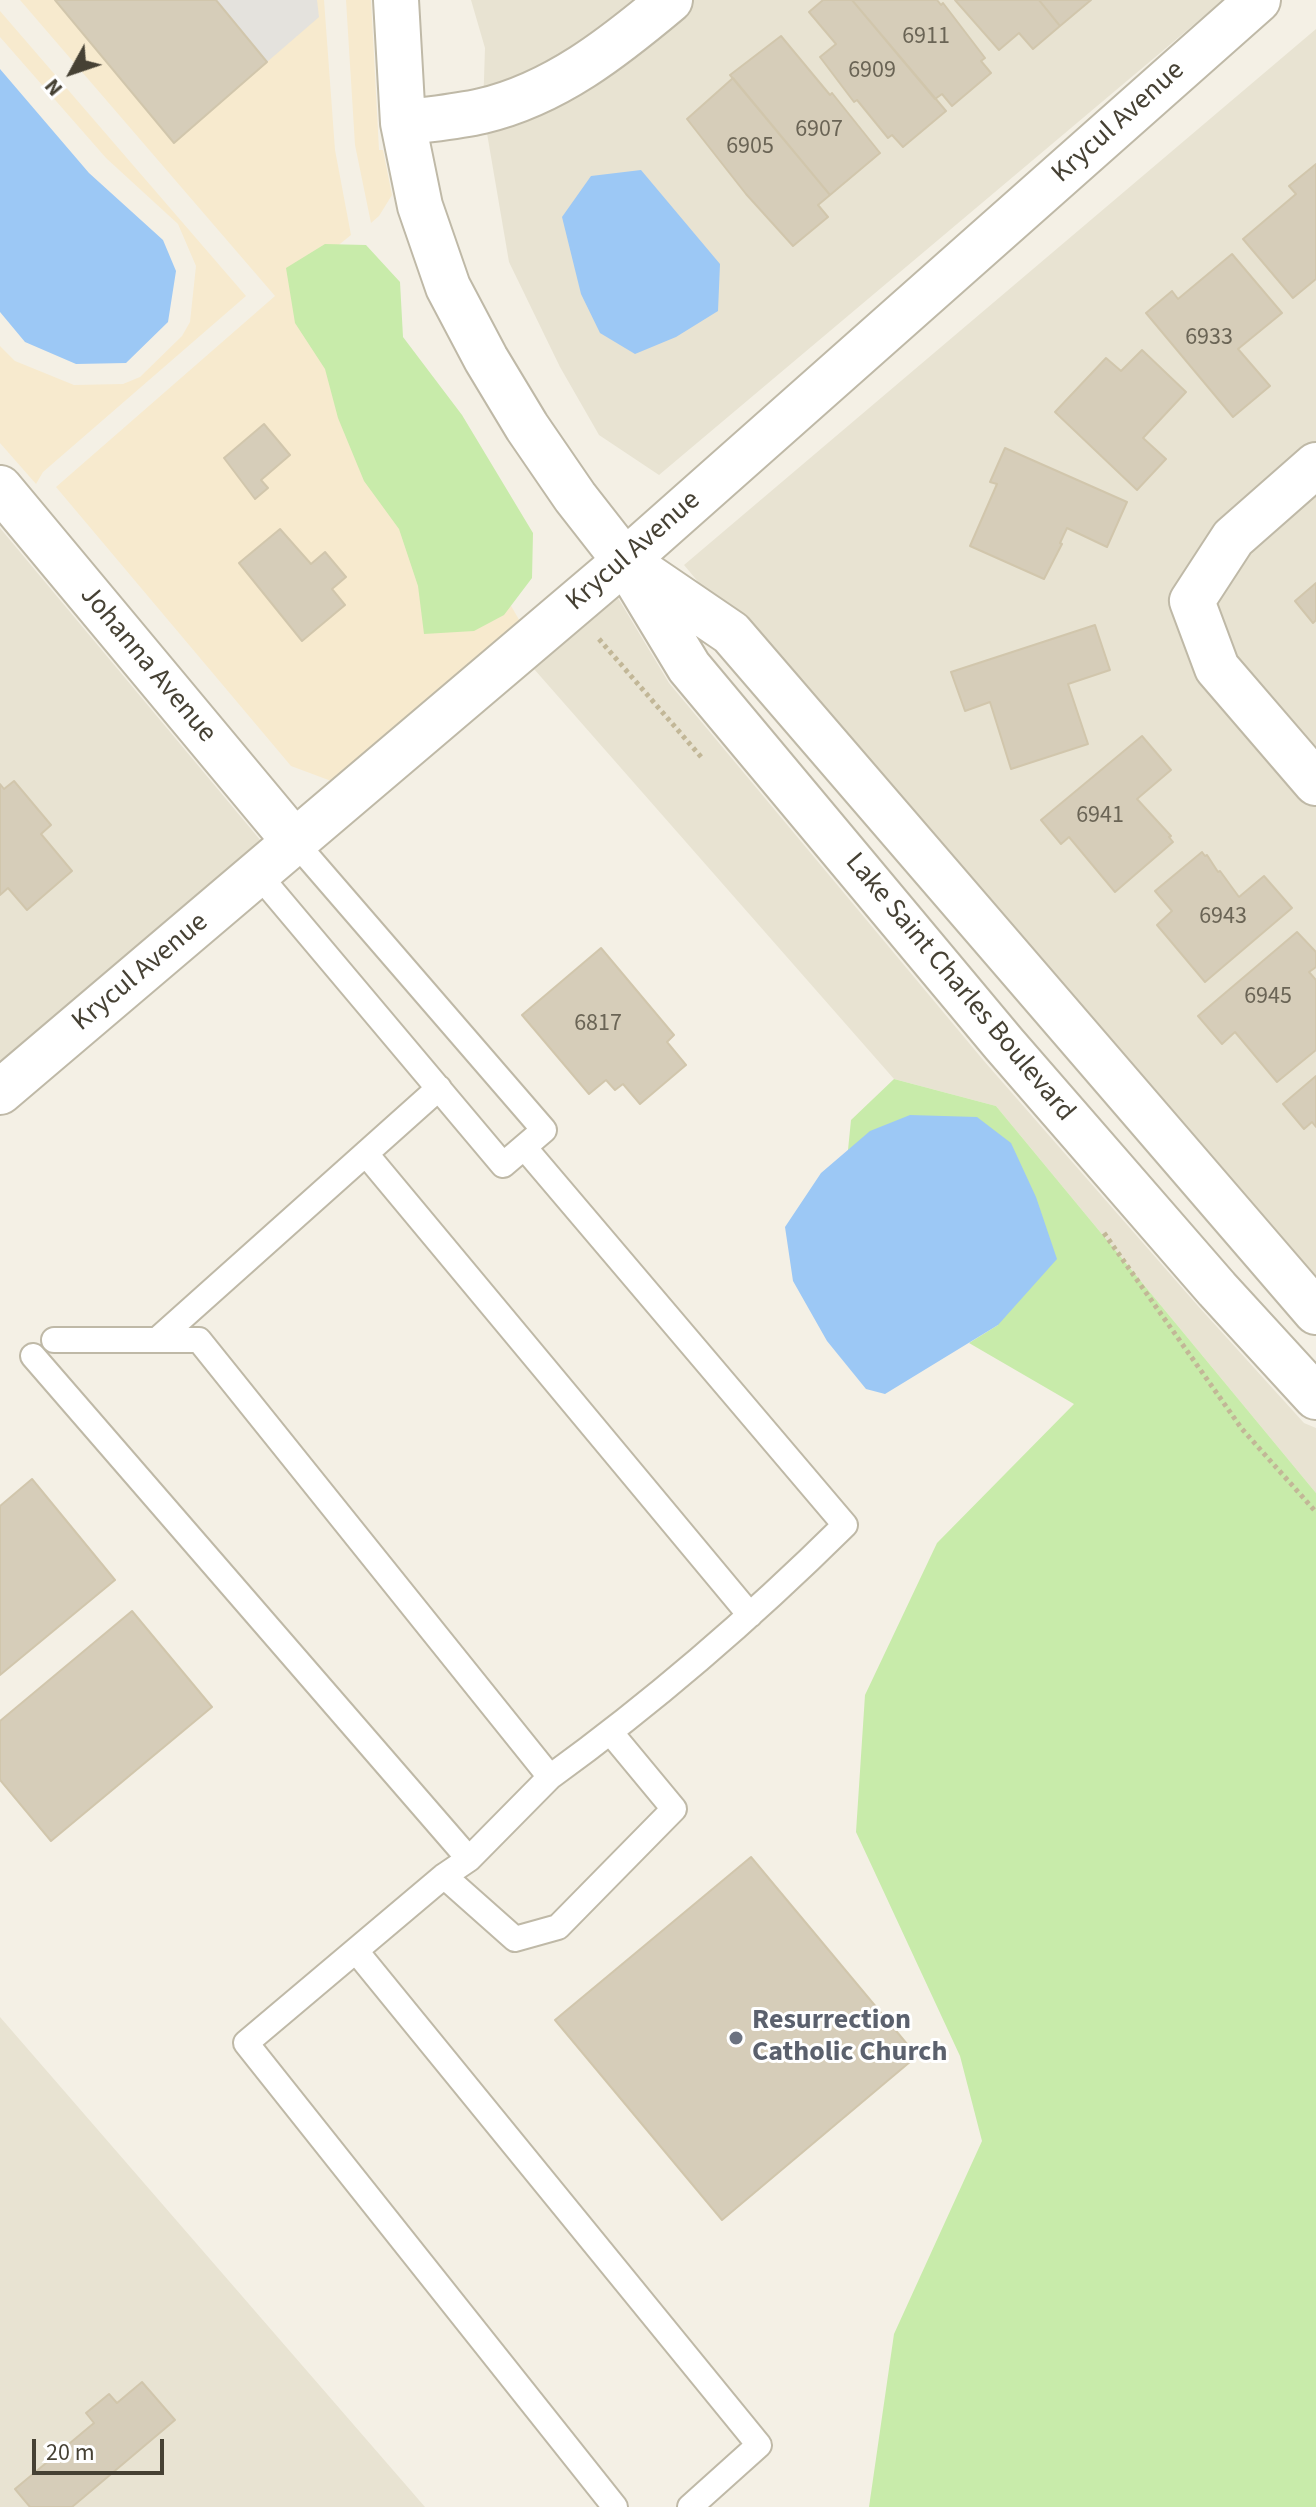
<!DOCTYPE html>
<style>
body{margin:0}
#map{position:relative;width:1316px;height:2507px;overflow:hidden;background:#f4f0e5;font-family:"Source Sans 3",sans-serif}
canvas{display:block}
.north{position:absolute;left:32px;top:32px;width:80px;height:80px;-webkit-text-stroke:6px #fff;paint-order:stroke;rotate:230deg;font-size:22px;font-weight:700;line-height:32px;text-align:center;color:#464134}
.north::after{content:'';display:block;margin:auto;width:28px;height:36px;background:#464134;clip-path:polygon(50% 0,100% 100%,50% 72%,0 100%)}
.scale{position:absolute;left:32px;top:2439px;width:132px;height:36px;box-sizing:border-box;border:4px solid #464134;border-top:0;padding-left:10px;font-size:24px;line-height:28px;white-space:nowrap;color:#464134;-webkit-text-stroke:6px #fff;paint-order:stroke}
</style>
<div id="map">
<canvas width="1316" height="2507"></canvas>
<div class="north">N</div>
<div class="scale">20 m</div>
</div>
<script>
const ctx = document.querySelector('canvas').getContext('2d');
ctx.lineJoin = 'round';
function fillPath(path, color) { ctx.fillStyle = color; ctx.fill(path, 'evenodd'); }
function trace(path, color, width, dash) { ctx.strokeStyle = color; ctx.lineWidth = width; ctx.lineCap = dash ? 'butt' : 'round'; ctx.setLineDash(dash || []); ctx.stroke(path); }
function label(font, color, halo, rows, align = 'center') {
  ctx.font = font + ' "Source Sans 3",sans-serif'; ctx.lineWidth = 6; ctx.setLineDash([]); ctx.textBaseline = 'middle'; ctx.strokeStyle = halo; ctx.fillStyle = color; for (const [text, x, y, turn = 0] of rows) {
    ctx.save(); ctx.translate(x, y); ctx.rotate((+turn || 0) * Math.PI / 180); ctx.textAlign = isNaN(turn) ? turn : align; if (halo) ctx.strokeText(text, 0, 0); ctx.fillText(text, 0, 0); ctx.restore();
  }
}
fillPath(new Path2D(`
 M471,0H1223L659,475L599,435L560,367L509,262L483,110L485,48Z
 M1316,29V1317L684,565Z
 M0,528L261,841L0,1063Z
 M618,598L669,683L984,1061L1198,1306L1304,1423L1316,1428V1493L996,1106L894,1079L534,669Z
 M0,2017L425,2507H0Z`), '#e8e3d2');
fillPath(new Path2D(`
 M20,0H324L335,150L351,235L314,265L525,630L342,785L291,766L56,487L275,296Z
 M346,0H371L379,150H383L392,195L379,216L371,223L355,145Z
 M0,11L246,296L43,472L36,484L0,443V346L15,361L74,385L123,384L140,377L182,336L190,322L196,266L178,224L106,158L0,37Z`), '#f7eace');
fillPath(new Path2D(`
 M325,244L366,245L400,282L403,337L462,415L533,533L532,578L504,615L474,631L424,634L418,586L399,529L364,481L338,418L325,369L295,323L286,268Z
 M894,1079L996,1106L1316,1493V2507H869L894,2334L982,2141L960,2056L856,1832L865,1695L937,1543L1074,1404L969,1343L998,1325L848,1150L851,1120Z`), '#c8ebaa');
fillPath(new Path2D(`
 M216,0H317L319,17L267,62Z`), '#e4e2dd');
fillPath(new Path2D(`
 M0,69L89,173L163,240L176,271L168,322L126,363L76,364L25,342L0,312Z
 M641,170L720,264L718,311L676,337L635,354L600,333L581,294L562,217L591,176Z
 M910,1115L977,1117L1011,1143L1036,1197L1057,1259L998,1325L885,1394L866,1389L827,1341L793,1281L785,1227L821,1173L870,1131Z`), '#9cc8f5');
const building = new Path2D(`
 M55,0H216L267,62L174,143Z
 M823,0H852L946,111L903,147L892,135L888,138L857,100L854,102L820,57L836,44L809,12Z
 M852,0H937L941,5L943,3L985,58L981,61L991,73L952,106L942,94L935,99Z
 M955,0H1039L1060,26L1033,49L1019,33L999,50Z
 M1039,0H1091L1060,26Z
 M781,36L830,95L832,93L880,153L830,195L730,75Z
 M733,78L830,195L818,205L828,217L793,246L746,194L687,119Z
 M1316,164V279L1293,298L1243,239L1296,194L1289,186Z
 M1232,254L1282,313L1238,349L1270,386L1233,417L1146,313L1172,291L1178,299Z
 M1142,350L1186,392L1143,438L1166,459L1137,490L1055,412L1106,358L1121,371Z
 M264,424L290,455L261,480L268,488L255,499L224,458Z
 M1005,448L1127,502L1107,547L1067,528L1060,543L1062,544L1044,579L970,546L997,484L990,482Z
 M280,529L311,564L325,552L346,577L332,589L345,605L302,641L239,563Z
 M1316,583V620L1313,623L1295,601Z
 M1095,625L1110,670L1068,684L1088,744L1011,769L990,702L965,711L951,672Z
 M1142,736L1171,770L1137,799L1171,836L1169,837L1173,842L1115,892L1069,837L1061,844L1041,820Z
 M14,781L51,825L41,834L72,871L27,910L8,888L0,895V784L4,789Z
 M1202,852L1205,856L1207,855L1218,872L1220,871L1239,897L1264,876L1292,908L1205,982L1157,925L1172,911L1155,891Z
 M1297,932L1316,952V967L1309,972L1316,980V1050L1277,1082L1235,1032L1222,1044L1198,1016Z
 M601,948L674,1035L667,1042L686,1065L640,1104L623,1084L615,1090L606,1080L589,1094L522,1015Z
 M1316,1076V1127L1312,1122L1304,1129L1283,1104Z
 M32,1479L115,1580L0,1675V1506Z
 M132,1611L212,1707L51,1841L0,1780V1721Z
 M751,1857L917,2056L722,2220L555,2020Z
 M142,2382L175,2420L72,2507H30L15,2489L94,2423L86,2413L109,2394L117,2403Z`);
fillPath(building, '#d6cdb9');
trace(building, '#d1c6ac', 2);
const service = new Path2D(`
 M258,874L503,1165L544,1130L295,842
 M524,1147L845,1525C753,1616 655,1701 550,1777
 M366,1154L750,1615
 M157,1340L439,1088
 M33,1356L469,1859L550,1777L199,1340H54
 M469,1859L444,1876L246,2043L615,2507
 M444,1876L515,1939L558,1927L674,1809L611,1733
 M356,1951L759,2445L690,2507`);
const minor = new Path2D(`
 M396,0L403,123L420,206L448,287L486,359L527,427L575,497L625,561L689,667L1004,1044L1217,1289L1316,1397
 M403,123C429,119 456,117 482,111C555,94 614,47 670,0
 M1316,465L1233,538L1192,601L1217,668L1316,783
 M0,488L295,842
 M637,569L731,633L1316,1312`);
const tertiary = new Path2D(`
 M0,1092L625,561L1258,0`);
trace(service, '#bfb9a7', 28);
trace(minor, '#bfb9a7', 48);
trace(tertiary, '#bfb9a7', 48);
trace(new Path2D(`
 M599,639L702,758
 M1104,1233L1242,1429L1316,1512`), '#c2b797', 5, [4, 4]);
trace(service, '#fff', 24);
trace(minor, '#fff', 44);
trace(tertiary, '#fff', 44);
for (const [x, y, r, color] of [
 [736,2038,8,"#6b7280"]
]) { const dot = new Path2D(); dot.arc(x, y, r, 0, 2 * Math.PI); ctx.fillStyle = color; ctx.fill(dot); trace(dot, '#fff', 3); }
label('24px', '#6a6455', null, [
 ["6911",926,38],
 ["6909",872,72],
 ["6907",819,131],
 ["6905",750,148],
 ["6933",1209,339],
 ["6941",1100,817],
 ["6943",1223,918],
 ["6945",1268,998],
 ["6817",598,1025]
]);
label('28px', '#464134', '#fff', [
 ["Krycul Avenue",1119,123,-42],
 ["Krycul Avenue",634,552,-41],
 ["Johanna Avenue",147,665,50],
 ["Krycul Avenue",141,973,-40],
 ["Lake Saint Charles Boulevard",959,988,50]
]);
label('bold 28px', '#5b616d', '#fff', [
 ["Resurrection",752,2022],
 ["Catholic Church",752,2054]
], 'left');
</script>
